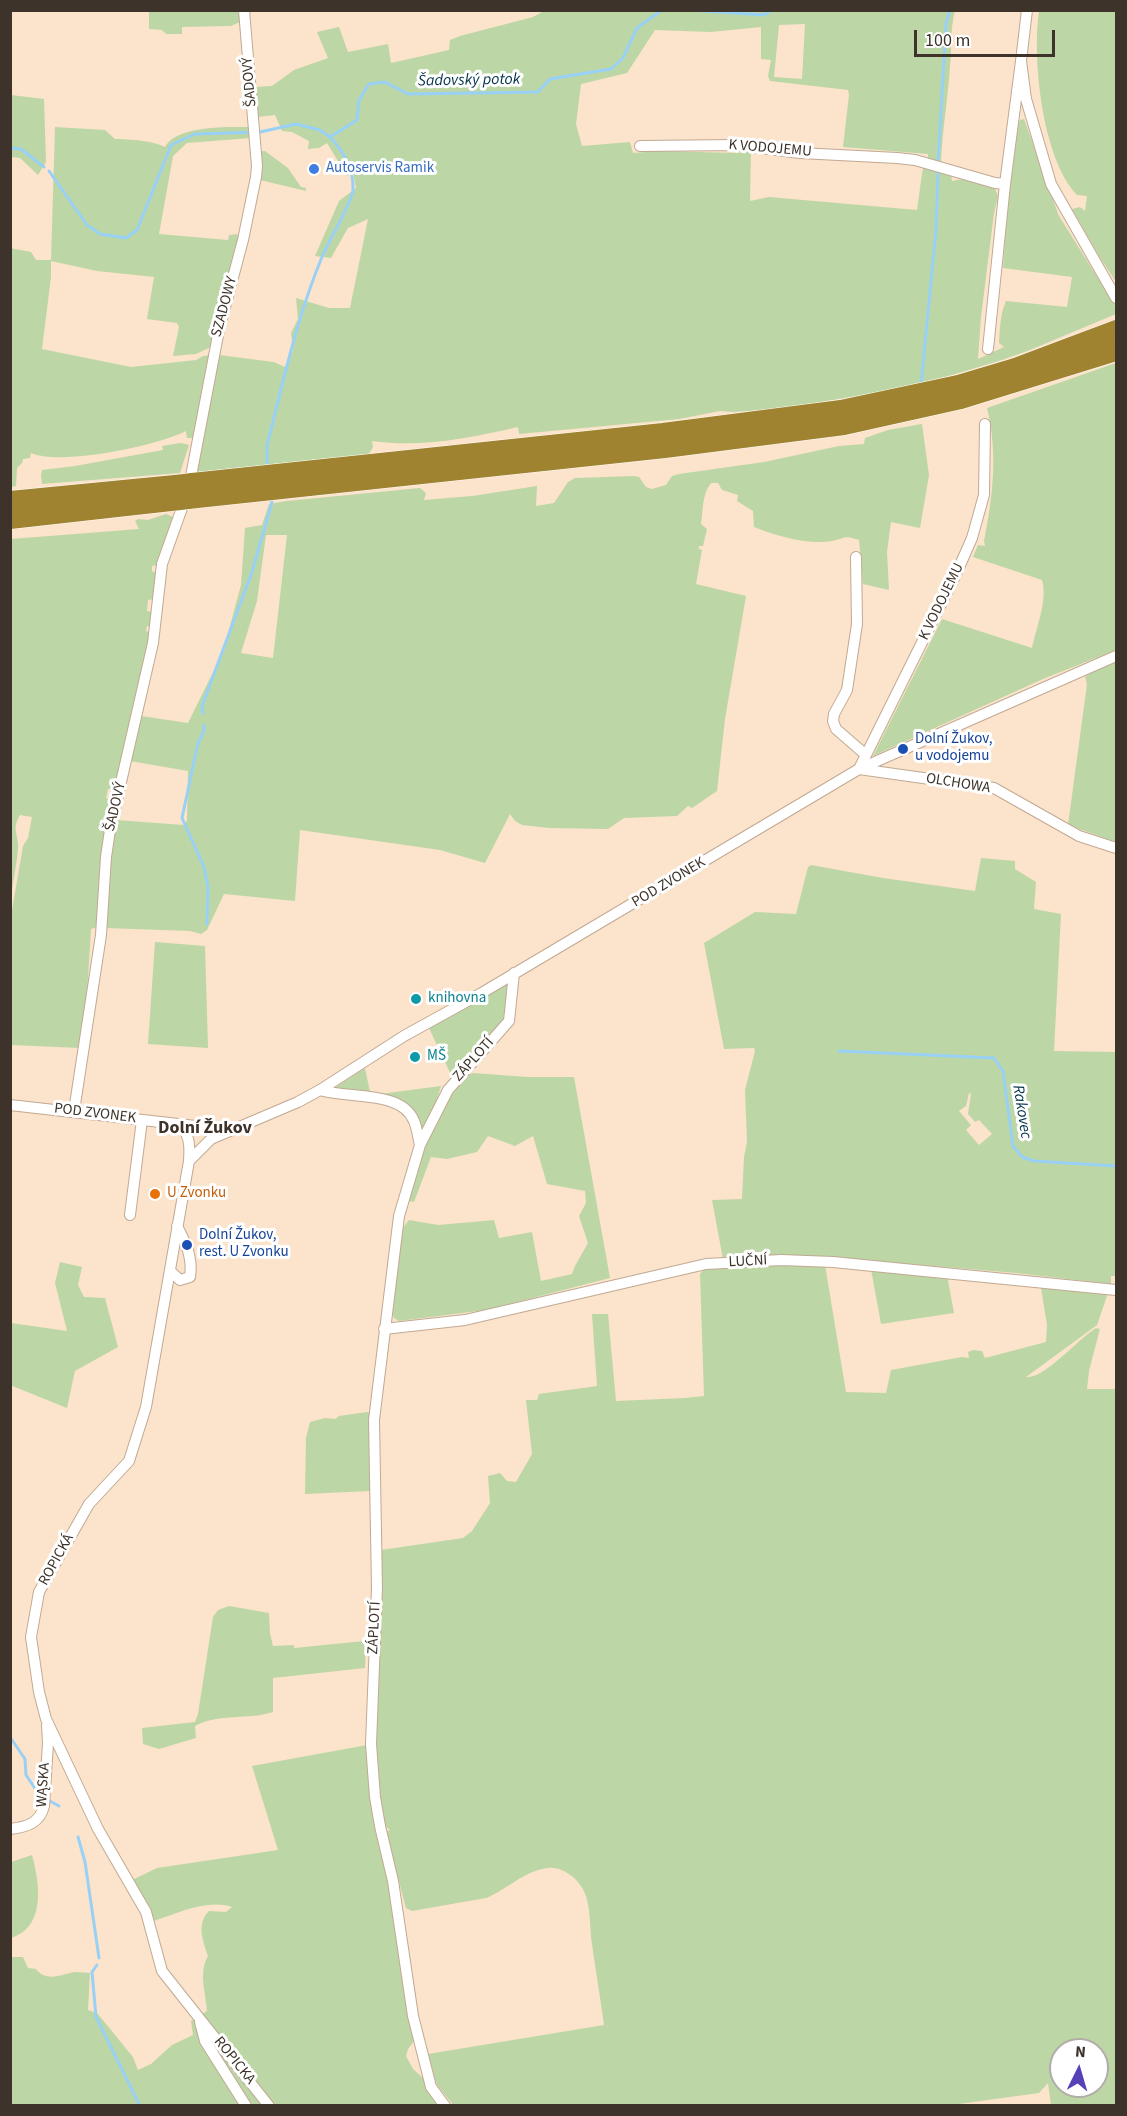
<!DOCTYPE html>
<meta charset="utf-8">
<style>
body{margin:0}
#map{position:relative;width:1127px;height:2116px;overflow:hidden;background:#fce3cb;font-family:"Source Sans 3",sans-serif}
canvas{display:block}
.frame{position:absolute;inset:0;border:12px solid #3d332a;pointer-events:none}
.north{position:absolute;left:1049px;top:2038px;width:60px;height:60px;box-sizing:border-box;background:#fff;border:2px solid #b1adaa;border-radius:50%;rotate:5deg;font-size:16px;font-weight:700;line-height:24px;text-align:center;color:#3d332a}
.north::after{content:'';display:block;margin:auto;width:21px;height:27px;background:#5641b9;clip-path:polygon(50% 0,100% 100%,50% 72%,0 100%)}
.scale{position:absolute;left:914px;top:30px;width:141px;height:27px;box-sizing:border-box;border:3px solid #3d332a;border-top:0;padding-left:8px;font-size:18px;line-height:21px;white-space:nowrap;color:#3d332a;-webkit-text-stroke:4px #fff;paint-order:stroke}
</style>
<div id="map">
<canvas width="1127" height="2116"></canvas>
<div class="frame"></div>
<div class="north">N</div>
<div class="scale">100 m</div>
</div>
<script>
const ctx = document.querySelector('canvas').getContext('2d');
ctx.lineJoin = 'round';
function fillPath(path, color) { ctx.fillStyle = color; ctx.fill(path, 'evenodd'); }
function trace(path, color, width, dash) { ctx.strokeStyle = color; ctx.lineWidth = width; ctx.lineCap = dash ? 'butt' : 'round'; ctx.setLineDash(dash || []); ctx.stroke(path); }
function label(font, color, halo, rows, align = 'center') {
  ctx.font = font + ' "Source Sans 3",sans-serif'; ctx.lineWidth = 6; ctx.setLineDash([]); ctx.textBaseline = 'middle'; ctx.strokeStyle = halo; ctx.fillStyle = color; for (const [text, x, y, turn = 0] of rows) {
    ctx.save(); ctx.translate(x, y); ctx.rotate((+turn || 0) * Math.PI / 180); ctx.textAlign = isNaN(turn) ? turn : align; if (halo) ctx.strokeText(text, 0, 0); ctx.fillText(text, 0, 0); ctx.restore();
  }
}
fillPath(new Path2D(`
 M149,11H239L240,22L231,26L182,27V34H166L162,30L149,29Z
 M544,11H955C950,29 952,47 950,66C948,99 942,131 941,163L928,161V154L843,147L849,95L848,90L770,81L768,76L771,60L761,59V27L711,32L655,30L627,73L581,84L576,124L582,146L630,142L633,153L657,151L738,153L751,148L750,201L769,197L917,210L923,167L951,175L952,181L963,179L995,189L998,196L994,213L981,317L978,359L1004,347L999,343C1000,328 1000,315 1006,301L1067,307L1072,277L1003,268L1008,200L1017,127L1020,120L1024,119L1059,216L1116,307L1115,309L1116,314L1030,350L999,361L945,377L875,393L778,409L733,412L720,411L679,419L519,434L518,427C470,438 421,448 372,441L373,447L369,454L197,472L219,355L274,362L285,367L293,350L291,333L298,319L296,298L329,308H350L368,219L348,228L331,258L315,256L339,201L356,188L353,172L347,176L327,143L319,148L308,149L309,141L292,132L282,131L275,115L257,117L255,87L272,86L294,70L328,58L317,32L339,27L348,52L388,44L391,63L449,50L450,40L460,36L533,17ZM805,24L802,79L774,77L779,25Z
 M1039,11H1116V282L1099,256L1072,209L1080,207L1085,211L1087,196L1077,195C1042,158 1032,59 1039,11Z
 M11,95L44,99L46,162L38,175L20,158L11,157Z
 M55,127L105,130L115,139C129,139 154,141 165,147C177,125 228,127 249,127L251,138L187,143L173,156L159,234L228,240L229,235L237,234L239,240L211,347L196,354L173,356L179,327L177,323L147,319L154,277L97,271L51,261V277L42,349L131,367L196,360L203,356L211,355L195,438H187L186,431C156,446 61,466 31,453L30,458L23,459L22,463L17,468L16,486L11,487L10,248L31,252L36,260H51Z
 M260,151H265L288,168L301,187L306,188V191L260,180Z
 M1116,363V650L1043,679L873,756L942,619L1032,648C1036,628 1048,600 1042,580L973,557L978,545L985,546L984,541C993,497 998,452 987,408Z
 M922,424L929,475L920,528L891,522L887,552L889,590L863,584L859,540C842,535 847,538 832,541C808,545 776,536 754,527L753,511L737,501L738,495L722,490L718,483H711C702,494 703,511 701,524L707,529L703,546H699V549L702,550L696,584L746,596L725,719L717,791L692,808L688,806L677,816L624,818L608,829L549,828L522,825L515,821L510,814L485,863L440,850L300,830L295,901L224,894L207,930L201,934L190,931L105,928L109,857L116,820L184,825L187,820L188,771L130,761L141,716L188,723L223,652L241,585L245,528L262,525L269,504L287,501L420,488L426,493L424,500L472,496L537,486L536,506L554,503L568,482L575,478L634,476L639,477L646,487L652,489L666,485L672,476L679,474L764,462L839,446L864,444L865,438L888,430ZM266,535H287L273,658L241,653L257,601Z
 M181,443L189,445L180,473L42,484L41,476L42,470L75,466L163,450L162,446Z
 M166,514L173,517L158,565L152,566V571L158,574L155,599L148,600L147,611L154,612L152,627L147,626L146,631L151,633L120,768L112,789H108L106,798L113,800L101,852L97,927L91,929L86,1010L80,1048L11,1045V916L23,846L28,838L32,817L20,815C11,829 19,835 18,848C17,864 13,881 11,897V539L139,529L135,521L138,519L148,520Z
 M1116,660V842L1068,825L1087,684L1085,677L1095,670Z
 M981,858L1015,861V869L1036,882L1034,909L1061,914L1054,1051L1116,1052V1276H1111V1284L1016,1273L828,1257L723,1259L712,1200L742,1199L744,1157L747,1142L745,1090L755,1051L754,1048L724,1049L704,943L755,912L796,914L808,867L811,865L883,878L975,891ZM969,1093L971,1094L968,1114L975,1122L979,1120L992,1134L979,1145L966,1130L971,1125L959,1111L966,1106Z
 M155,942L205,946L208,1048L148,1044Z
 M506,984L509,985L506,1018L452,1077L429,1028Z
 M365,1068L370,1092L333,1089Z
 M473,1073L527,1077H574L610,1278L486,1310L399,1321L394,1318L391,1309L402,1229L409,1220L438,1225L494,1220L499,1238L532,1232L541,1281L572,1274L575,1266L588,1243L579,1216L586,1203L585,1191L547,1184L533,1136L515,1146L488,1136L477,1152L447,1159L431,1157L414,1202L408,1201C418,1168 441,1088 473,1073Z
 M441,1086L435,1106L423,1129C411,1106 406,1100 380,1094Z
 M60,1262L82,1267L78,1285L84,1297L105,1298L118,1347L75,1371L67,1408L10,1385L11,1323L67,1331L55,1283Z
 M791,1265H825L846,1392L886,1393L891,1370L962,1357L969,1358L968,1352L973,1350L982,1351L985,1358L1046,1342L1047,1325L1041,1288L1108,1293L1097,1325L1026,1377C1043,1379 1074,1344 1089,1333L1096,1328L1100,1329L1089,1371L1087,1389H1116V2105H1051L1048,2083L1039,2093L944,2106L453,2105L437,2085L428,2054L604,2025C600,1996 595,1966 591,1937C590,1924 590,1909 586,1896C581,1881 564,1866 548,1868C523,1871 507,1890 486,1898L412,1911L406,1908L386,1832L390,1830L385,1826L384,1821L373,1747L382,1599L381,1550L463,1538L472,1531L490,1503L488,1476L500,1473L507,1481L516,1482L532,1454L526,1400H537L539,1394L597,1386L592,1314H608L616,1401L685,1398L704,1396L700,1274L704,1269ZM1061,2050H1097V2086H1061Z
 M871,1269L947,1275L954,1313L881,1324Z
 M367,1412L370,1413V1491L305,1494L306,1438L310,1422L325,1418L335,1419L339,1416Z
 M229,1606L269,1613L270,1633L273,1646L294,1645V1648L364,1641L366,1643L365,1668L273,1678V1712C249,1720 219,1713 195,1726L196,1738L159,1749L143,1744L142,1728L195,1722L198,1714L213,1617L218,1610Z
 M367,1745L375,1830L395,1911L414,2041L408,2049L406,2056L413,2069L423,2078L427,2088L440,2105H11L10,1957H23L28,1968L36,1969C45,1981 58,1976 70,1973C76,1971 84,1973 90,1973L88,2010L97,2013L133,2057L138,2070L151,2064L172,2045L193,2035L191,2021L207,2011C206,1993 198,1973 208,1956C203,1941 196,1924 209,1911L226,1912L232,1907C206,1899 179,1913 154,1921L150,1908L132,1880L157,1868L278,1850L252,1766Z
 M32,1855C40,1884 46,1927 11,1938V1862Z`), '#bcd7a5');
trace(new Path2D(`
 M690,10L764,15L772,10
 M10,148L21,149L44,167
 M938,163L946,24L950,10
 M49,171L87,225L100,234L126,238L137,230L171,145L195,134L260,132L296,124L320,130L330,137L357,120L359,100L369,84L385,82L408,94L538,92L550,79L611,69L623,58L637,28L662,10
 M921,385L936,230L938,171
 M267,463V446C283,382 297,317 322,257C328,242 352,203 353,190C354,170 344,152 330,137
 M203,713L202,706L252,572L272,502
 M204,725V731L198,743L182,818L204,867L208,887L207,924
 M839,1051L994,1058L1003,1071L1013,1146L1022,1157L1034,1161L1116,1166
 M10,1737L25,1759L26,1775L40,1796
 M48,1800L59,1806
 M78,1837L85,1862L99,1958
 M97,1965L92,1972L96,2017L140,2106`), '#99d1f6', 3);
const minor = new Path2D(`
 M1027,10L1021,61L1026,99L1051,184L1116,298
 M640,146L737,145L800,153L897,158L915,160L995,183L1005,184L1021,61
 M988,349L1005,184
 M985,424L984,495L972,538L957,572L859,769L994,788L1079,836L1116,848
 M191,476L219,330L243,240L256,177L257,166L244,10
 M856,557L857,624L847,690L834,714L833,721L836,729L866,755
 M320,1090C348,1099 402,1090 414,1121C417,1128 418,1137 420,1145
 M10,1105L231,1130
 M74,1111L101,935L106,857L110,830L153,643L162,564L182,508
 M180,1124C190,1136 190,1146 189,1161L146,1407L129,1461L89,1504L39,1592L31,1637L39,1692L46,1719L98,1829L146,1912L162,1971L269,2106
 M189,1161L211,1139L298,1102L320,1090L404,1036L480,994L859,769L1116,656
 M130,1215L142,1120
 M170,1271L180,1280L190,1277C193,1258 186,1243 177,1226
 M384,1329L465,1320L706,1264L781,1260L833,1262L1116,1290
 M10,1829C27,1827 40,1823 44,1806L48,1743L47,1725
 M200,2022L205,2041L246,2106
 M445,2106L431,2087L413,2016L393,1881L380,1826L375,1797L371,1744L377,1588L374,1420L399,1216L420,1145L448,1090L509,1021L514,973`);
const motorway = new Path2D(`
 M192,483L663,433L841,410L958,385L1015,368L1116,330
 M188,499L665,448L844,425L961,399L1116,351
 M10,501L185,484
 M10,519L180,500`);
trace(minor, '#c1a993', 12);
trace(motorway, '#fff', 21);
trace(minor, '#fff', 10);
trace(motorway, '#9f8330', 20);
const motorwayBridge = new Path2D(`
 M185,484L192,483
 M180,500L188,499`);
trace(motorwayBridge, '#fff', 21, []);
trace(motorwayBridge, '#9f8330', 20);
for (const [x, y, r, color] of [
 [314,169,6,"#3f7fe0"],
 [903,749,6,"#1a4fb4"],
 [416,999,6,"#0f9aa8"],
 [415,1057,6,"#0f9aa8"],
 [155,1194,6,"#e8710a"],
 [187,1245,6,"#1a4fb4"]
]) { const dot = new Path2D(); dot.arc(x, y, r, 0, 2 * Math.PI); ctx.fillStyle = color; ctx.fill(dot); trace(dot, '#fff', 2); }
label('15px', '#3d332a', '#fff', [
 ["ŠADOVÝ",250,82,-95],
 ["K VODOJEMU",770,149,5],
 ["SZADOWY",225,307,-75],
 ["K VODOJEMU",942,602,-64],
 ["OLCHOWA",958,784,9],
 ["ŠADOVÝ",116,807,-77],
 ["POD ZVONEK",669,883,-31],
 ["ZÁPLOTÍ",474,1060,-48],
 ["POD ZVONEK",95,1114,7],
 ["LUČNÍ",748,1262,-3],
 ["ROPICKÁ",57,1560,-61],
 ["ZÁPLOTÍ",375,1628,-87],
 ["WĄSKA",44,1785,-86],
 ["ROPICKA",234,2061,51]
]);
label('15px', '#366cbe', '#fff', [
 ["Autoservis Ramik",326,169]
], 'left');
label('15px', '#164399', '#fff', [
 ["Dolní Žukov,",915,740],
 ["u vodojemu",915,757],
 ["Dolní Žukov,",199,1236],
 ["rest. U Zvonku",199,1253]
], 'left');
label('15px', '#0d838f', '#fff', [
 ["knihovna",428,999],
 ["MŠ",427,1057]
], 'left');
label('15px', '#c56008', '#fff', [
 ["U Zvonku",167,1194]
], 'left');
label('italic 16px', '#04334b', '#fff', [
 ["Šadovský potok",469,81,-1],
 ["Rakovec",1021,1112,81]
]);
label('bold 18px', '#3d332a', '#fff', [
 ["Dolní Žukov",205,1129]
]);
</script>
